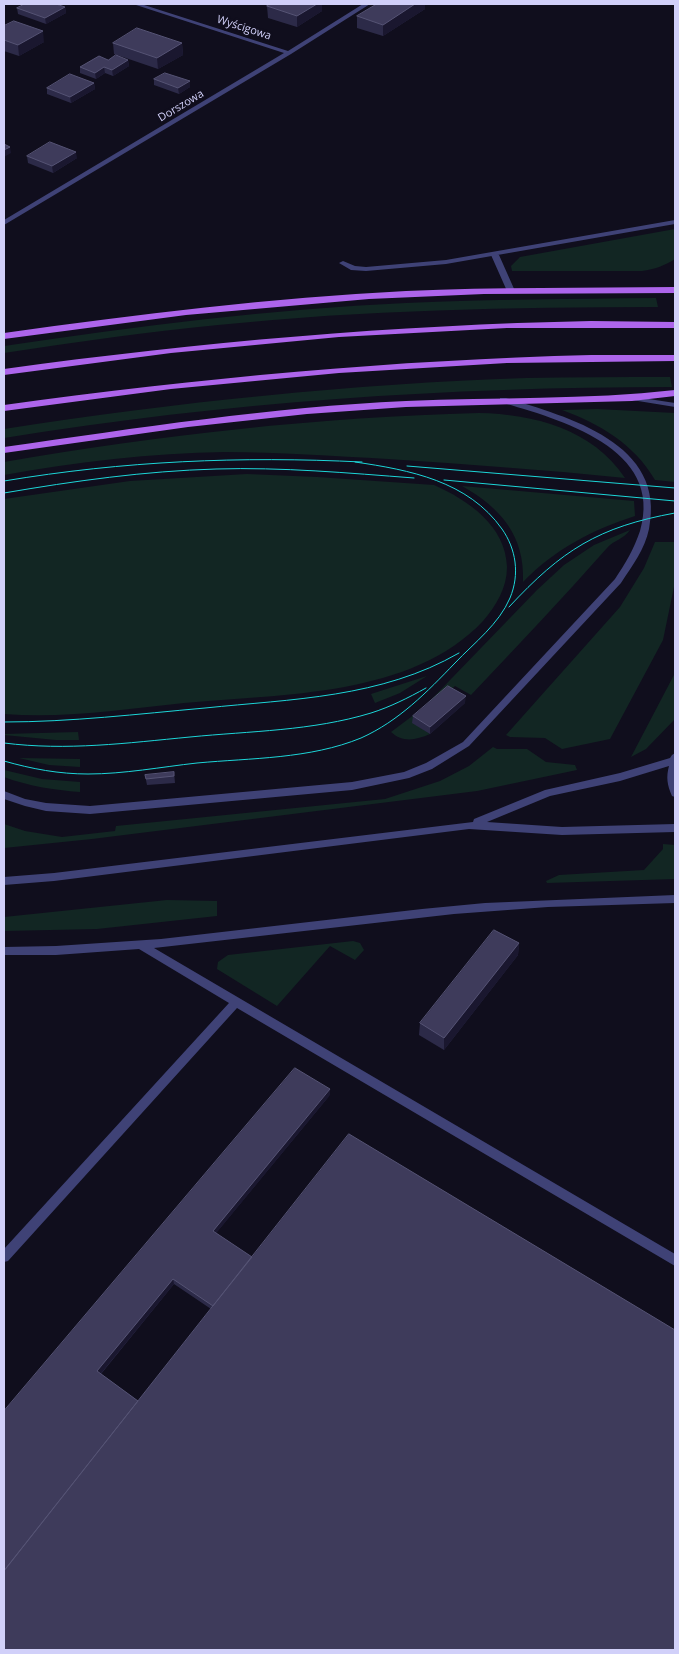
<!DOCTYPE html>
<meta charset="utf-8">
<style>
body{margin:0}
#map{position:relative;width:679px;height:1654px;overflow:hidden;background:#100e1d;font-family:"Open Sans",sans-serif}
canvas{display:block}
.frame{position:absolute;inset:0;border:5px solid #d1d0f9;pointer-events:none}
</style>
<div id="map">
<canvas width="679" height="1654"></canvas>
<div class="frame"></div>
</div>
<script>
const ctx = document.querySelector('canvas').getContext('2d');
ctx.lineJoin = 'round';
function fillPath(path, color) { ctx.fillStyle = color; ctx.fill(path, 'evenodd'); }
function trace(path, color, width, dash) { ctx.strokeStyle = color; ctx.lineWidth = width; ctx.lineCap = dash ? 'butt' : 'round'; ctx.setLineDash(dash || []); ctx.stroke(path); }
function label(font, color, halo, rows, align = 'center') {
  ctx.font = font + ' "Open Sans",sans-serif'; ctx.lineWidth = 5; ctx.setLineDash([]); ctx.textBaseline = 'middle'; ctx.strokeStyle = halo; ctx.fillStyle = color; for (const [text, x, y, turn = 0] of rows) {
    ctx.save(); ctx.translate(x, y); ctx.rotate((+turn || 0) * Math.PI / 180); ctx.textAlign = isNaN(turn) ? turn : align; if (halo) ctx.strokeText(text, 0, 0); ctx.fillText(text, 0, 0); ctx.restore();
  }
}
fillPath(new Path2D(`
 M675,229V259C664,266 655,269 642,271H512L511,266L520,257Z
 M656,298L658,307C511,307 364,310 218,325C147,332 75,342 4,353V346C137,326 272,309 406,303C489,299 573,299 656,298Z
 M670,377L672,387C448,387 225,402 4,438V429C177,402 351,384 526,378C574,377 622,377 670,377Z
 M597,409L675,413V482L655,480C634,444 600,424 562,410Z
 M479,413C533,414 593,429 625,478C546,470 467,464 388,459C333,456 279,452 225,452C151,453 77,462 4,475V462C160,435 320,417 479,413Z
 M247,474L317,477L434,485C468,500 506,526 507,567C507,588 496,606 483,621C412,697 281,694 184,703C125,709 64,719 4,714V499L130,481Z
 M462,486L634,501L635,516C592,530 555,549 523,582C525,536 501,508 462,486Z
 M630,530C624,539 614,540 607,548C563,598 517,646 471,695L455,686L413,722L430,734C416,740 403,743 391,732L423,708L537,590L564,565L594,545Z
 M655,542H675V582L663,640L610,739L562,749L545,738L510,737L506,735L620,607L644,568Z
 M675,673V719L646,749L631,757Z
 M427,676L400,693L375,703L371,694Z
 M78,732L79,740H56L4,735V734Z
 M493,747L497,749H527L546,762L575,765L577,770L477,791L92,839L4,848V824L25,831L62,837L115,831L116,826L385,799L440,781L469,766Z
 M19,758L80,759V767L49,765Z
 M4,770L42,779L80,782V792C54,790 28,786 4,777Z
 M663,844L675,845V879L547,883L546,881L559,875L644,870L663,849Z
 M167,900L217,901V916L97,929L4,931V917Z
 M353,941L360,943L364,950L355,960L330,946L277,1006L217,969L218,962L228,955Z`), '#122623');
fillPath(new Path2D(`
 M492,253L499,255L515,291L514,293L507,291L491,255Z
 M629,396L675,403V407L632,400H629Z
 M500,398H506C568,417 667,443 649,529C645,549 632,566 621,583L469,746L432,769L409,778L352,790L90,814L46,811L25,806L4,799V791L25,799L46,803L90,806L352,782L404,772L426,763L463,742L615,579C625,564 634,549 640,531C665,448 559,419 500,402Z
 M675,753V797L672,796C667,785 666,777 669,766L620,781L550,796L487,822L562,827L675,824V832L562,835L469,829L54,881L4,885V877L54,873L473,822L474,819L545,790L620,773L670,758L672,755Z
 M675,895V903L548,907L454,914L154,948L675,1254V1266L237,1008L8,1261L4,1262V1249L229,1003L139,949L56,955H4V947L56,946L161,939L422,909L485,903Z`), '#3f4276');
fillPath(new Path2D(`
 M133,4H141L288,51L363,4H370L291,54L4,225V220L284,53Z
 M675,220V224L446,264L366,271L351,270L339,263L343,261L355,266L366,267L446,260Z`), '#3f4276');
fillPath(new Path2D(`
 M675,287V293L484,294L369,299L186,315L4,339V333C138,314 272,298 406,291C496,287 586,288 675,287Z
 M591,321L675,322V328H507L339,337L171,353L4,375V369C199,342 394,325 591,321Z
 M591,355H675V361L507,363L339,373L171,389L4,411V405C199,378 394,360 591,355Z
 M675,390V396L632,401L406,407L307,414L188,427L4,453V447C138,428 271,407 406,401C496,397 586,400 675,390Z`), '#ad65eb');
trace(new Path2D(`
 M407,466L675,488
 M444,480L675,501
 M4,481C124,461 240,456 362,462
 M4,493C74,481 145,471 216,469C282,467 348,473 414,478
 M509,607C562,550 598,527 675,513
 M4,722C71,722 138,714 205,708C292,699 381,698 459,653
 M4,743C67,751 127,743 190,737C250,731 312,731 371,713C390,707 408,698 426,688
 M4,761C32,769 59,774 88,774C124,774 161,767 197,763C251,758 310,759 361,738C399,721 427,692 455,663C474,643 499,624 510,598C520,574 516,549 502,529C468,481 410,470 355,462`), '#1dd6d8', 1);
fillPath(new Path2D(`
 M377,4H425V9L383,36L357,28V16Z
 M267,6L322,11L297,27L268,18Z
 M65,7L66,13L46,24L18,14L17,8Z
 M4,26L44,42L19,56L4,51Z
 M113,43H182L183,55L158,69L114,54Z
 M108,60H128L129,66L113,76L105,73L96,79L80,73V67Z
 M154,79L190,87L179,94L154,85Z
 M94,83L95,89L71,103L47,94V88Z
 M27,156L77,158L53,173L28,163Z
 M465,703L430,734L412,723L413,716Z
 M174,772L175,783L147,785L145,775Z
 M519,943L518,955L444,1050L419,1035L420,1023Z
 M330,1095L216,1233L675,1650L4,1411ZM174,1284L211,1309L138,1401L101,1374Z`), '#2c2a48');
fillPath(new Path2D(`
 M317,4H322V11L297,27V16Z
 M415,4H425V9L383,36V25Z
 M65,7L66,13L46,24L45,18Z
 M43,31L44,42L19,56L18,45Z
 M182,43L183,55L158,69L157,58Z
 M128,60L129,66L113,76L112,70Z
 M104,67L105,73L96,79L95,73Z
 M190,81V87L179,94L178,88Z
 M94,83L95,89L71,103L70,97Z
 M10,147L11,153L4,157V150Z
 M76,152L77,158L53,173L52,166Z
 M466,696L465,703L430,734V727Z
 M519,943L518,955L444,1050V1038Z
 M330,1089V1095L213,1237V1231Z
 M173,1279L174,1284L98,1377L97,1371Z`), '#1a172f');
const building = new Path2D(`
 M25,4H56L65,7L45,18L17,8Z
 M271,4H317L297,16L267,6Z
 M377,4H415L383,25L357,16Z
 M14,21L43,31L18,45L4,40V26Z
 M137,28L182,43L157,58L113,43Z
 M116,55L128,60L112,70L104,67L95,73L80,67L99,56L108,60Z
 M165,73L190,81L178,88L154,79Z
 M70,74L94,83L70,97L47,88Z
 M50,142L76,152L52,166L27,156Z
 M4,144L10,147L4,150Z
 M448,686L466,696L430,727L413,716Z
 M174,772V776L146,779L145,775Z
 M494,930L519,943L444,1038L420,1023Z
 M295,1068L330,1089L213,1231L252,1257L213,1306L173,1279L97,1371L138,1401L4,1571V1411Z
 M349,1134L675,1330V1650H4V1571Z`);
fillPath(building, '#3e3b5b');
trace(building, '#555374', 1);
label('11px', '#d1d0f9', '#100e1d', [
 ["Wyścigowa",244,28,18],
 ["Dorszowa",181,106,-31]
]);
</script>
